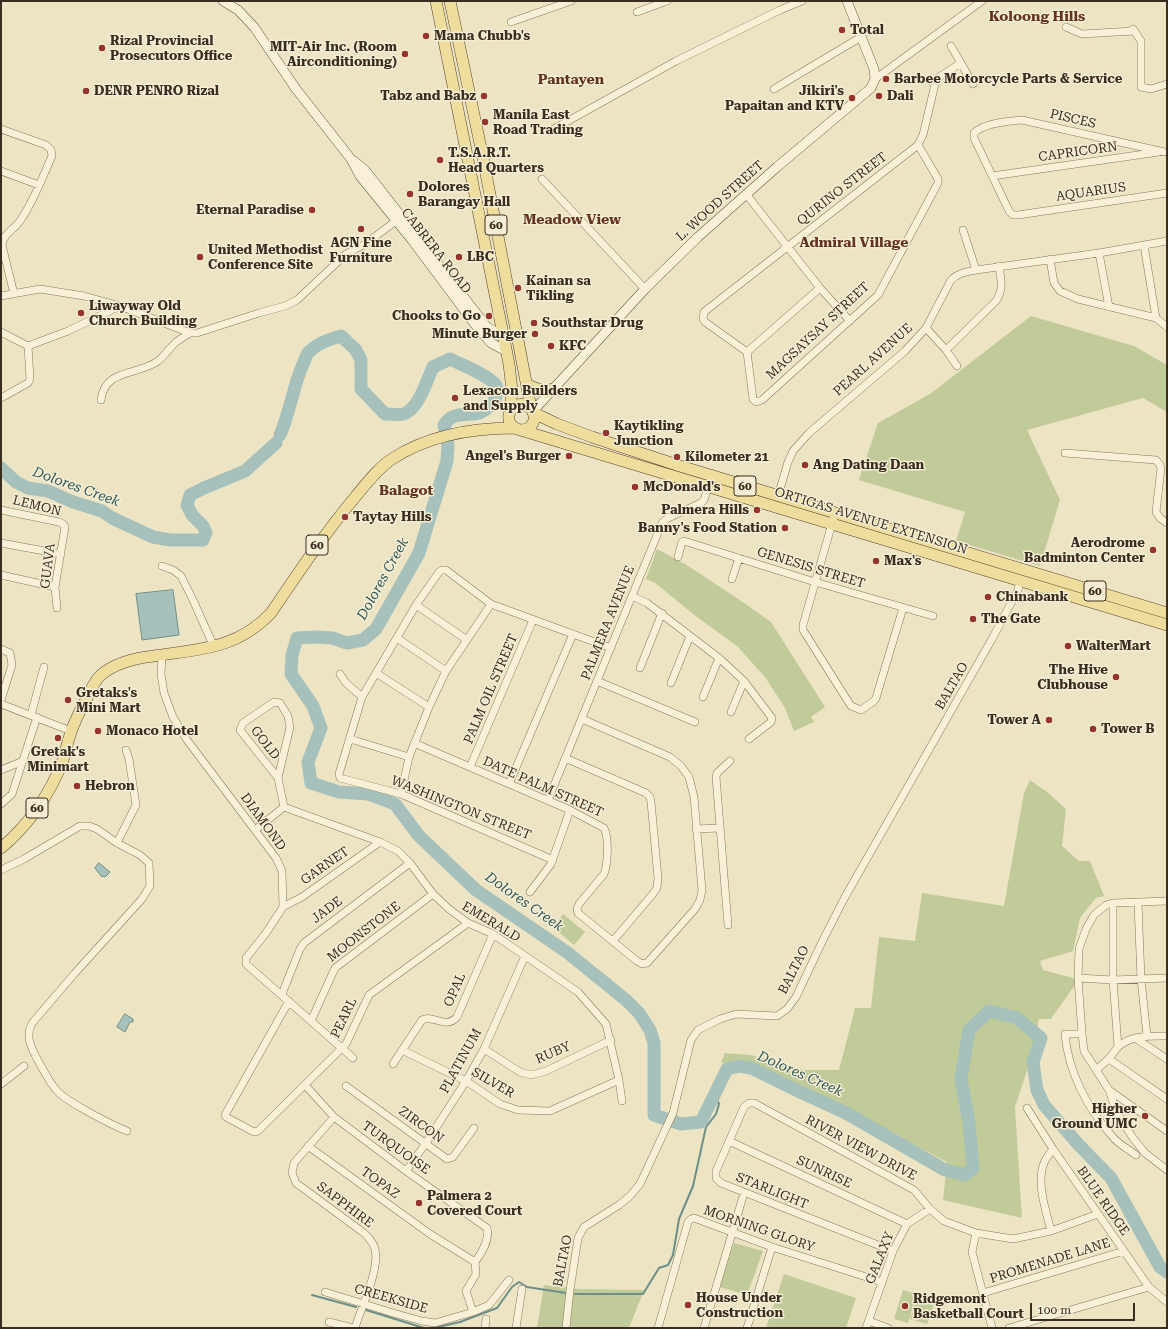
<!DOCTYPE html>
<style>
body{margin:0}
#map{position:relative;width:1168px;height:1329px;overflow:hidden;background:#ede4c4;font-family:"Roboto Serif",serif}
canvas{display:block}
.frame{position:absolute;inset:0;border:2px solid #382d1f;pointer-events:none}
.scale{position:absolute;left:1030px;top:1303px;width:105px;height:18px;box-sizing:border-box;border:2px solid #382d1f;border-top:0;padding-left:5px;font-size:12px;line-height:14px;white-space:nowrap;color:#382d1f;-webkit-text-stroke:3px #f5eed4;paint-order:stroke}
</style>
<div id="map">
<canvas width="1168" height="1329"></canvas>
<div class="frame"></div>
<div class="scale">100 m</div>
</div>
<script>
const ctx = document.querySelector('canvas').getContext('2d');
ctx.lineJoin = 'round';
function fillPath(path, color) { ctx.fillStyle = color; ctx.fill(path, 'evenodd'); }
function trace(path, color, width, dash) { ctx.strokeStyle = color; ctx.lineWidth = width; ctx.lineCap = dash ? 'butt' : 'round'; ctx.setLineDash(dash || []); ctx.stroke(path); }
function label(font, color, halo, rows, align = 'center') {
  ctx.font = font + ' "Roboto Serif",serif'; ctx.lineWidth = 3; ctx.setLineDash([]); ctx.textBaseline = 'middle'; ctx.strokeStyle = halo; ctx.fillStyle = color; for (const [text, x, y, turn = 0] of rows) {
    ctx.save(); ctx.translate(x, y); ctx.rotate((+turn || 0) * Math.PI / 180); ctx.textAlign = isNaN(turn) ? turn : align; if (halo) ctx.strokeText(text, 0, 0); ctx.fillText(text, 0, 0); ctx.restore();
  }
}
fillPath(new Path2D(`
 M1031,316L1134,346L1167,365V412L1143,398L1027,430L1060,500L1040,566L956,541L965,512L859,480L878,423L930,394Z
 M657,549L685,564L734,596L771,622L825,707L811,717L814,722L794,731L785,708L765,677L737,646L697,617L655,583L646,579Z
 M1030,780L1047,792L1066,809L1062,846L1079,861H1090L1104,896L1096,898L1080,918L1073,951L1040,961L1043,970L1073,978L1077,982L1051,1019H1039L1037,1028V1040L1015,1107L1022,1218L943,1200L947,1162L813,1092L746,1064L721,1063L725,1053L751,1055L803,1070H839L855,1008H871L879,937L915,941L922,893L1004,906L1024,793Z
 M563,914L585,932L574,945L553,927Z
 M734,1243L763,1251L747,1295L719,1287Z
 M784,1274L856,1298L846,1328H766Z
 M544,1285L580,1289L644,1290L629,1328H537Z
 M903,1290L917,1294L908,1323L894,1319Z
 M918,1296L935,1301L927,1324L910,1319Z`), '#c1cb99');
const water = new Path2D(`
 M173,590L179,635L142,640L136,594Z
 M99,863L110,872L105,877L101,876L95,868Z
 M125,1014L133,1019V1022H130L125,1032L117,1027Z`);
fillPath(water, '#a6c1bb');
trace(water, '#6d8f89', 1);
trace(new Path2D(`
 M575,1294H643L659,1268L668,1265L673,1255L679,1219L693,1186L706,1127L716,1114L719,1104L715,1095
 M312,1295L356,1307
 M366,1310L424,1328
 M434,1328L460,1322L497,1308L512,1287L519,1282L527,1287L566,1293`), '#6d8f89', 2);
trace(new Path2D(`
 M280,435C290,412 293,387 303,364C305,360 306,355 308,353C317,343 329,339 341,336L356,350L361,360V389L385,414C391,414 399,415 404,414C419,408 427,380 433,367L450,359C462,365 486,374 495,384C499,389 497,394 495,399C492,405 486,410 479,413C465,417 454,410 444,425L448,446L447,461L419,553L376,629L363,640L347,643L332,638L316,637L297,638L292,655L291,674L313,706L321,728L308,762L311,783L339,792L368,794L395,804L419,836L476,890L568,953L626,1000L639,1013L650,1030L654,1043V1115L681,1124L701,1122L727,1069L739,1066L751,1068L796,1090L846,1113L945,1170L965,1175L973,1168L969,1123L961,1079L969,1030L989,1011L1017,1018L1041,1038L1033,1062L1037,1090L1044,1105L1078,1144L1111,1178L1160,1267L1167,1272
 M1,468L16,482L28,488L48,491L73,502L102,511L112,518L153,537L170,540H203L206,533L203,526L192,515L187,505L190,495L204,488L245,471L276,443`), '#a6c1bb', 13);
const minor = new Path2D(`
 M637,12L667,1
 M511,22L571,1
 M1066,27L1082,34L1134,31
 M1133,29L1141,41V87L1151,89L1167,84
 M951,46L973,84
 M875,79L982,1
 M774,89L861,37
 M1,129L46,145L51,150L52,156C42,178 34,201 20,221C14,230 4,232 2,245L14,294
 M550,131L676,61L780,10L802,1
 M918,145L938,179V183L878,295L762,400L756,402L753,399L747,352L705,322L703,319L704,312L918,145L923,135L936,80L939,77L961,63
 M1164,152L1022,120C1008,121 984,123 974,133V138L1009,211L1013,215H1018L1167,193
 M1,171L39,185
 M992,176L1159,152
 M542,179L645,289
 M746,194L820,288L850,321
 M963,230L976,270
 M1144,245L1156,318
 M1099,253L1109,307
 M1050,259L1054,283L1060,291L1078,299L1156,318L1167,327
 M1,296L40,289L84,296L120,306L190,333H197L259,313L285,306L297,300L346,254L365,244L400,218
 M926,328L946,350L957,366
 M1,332L28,346
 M28,346L68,331L120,306
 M946,350L996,301C1004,288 1001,281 999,266
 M747,352L820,288
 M1,398L28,383L30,379L28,346
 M101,400C105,368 137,376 158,361C164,356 169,349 175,343C180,339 185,336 190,333
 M1065,453L1156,460L1160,465L1161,468L1156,512L1160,518L1167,523
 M778,496L788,462L793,451L809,433L905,351L926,328L951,280C958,273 966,272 976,270L1099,253L1167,241
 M1,510L59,522L63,524L65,527L55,587L57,608
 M835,513L803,625V630L851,706L861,710L874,701L876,698L903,608
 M1,543L61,554
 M678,557L682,542L684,541L815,582L933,616
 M162,566L173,570L181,576L193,600L214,647
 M1,575L55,587
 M732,579L739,558
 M632,596L647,603L719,658L744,681L772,718L771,722L749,739
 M416,605L467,640
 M397,638L446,671
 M1,649L10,653L12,665L1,700
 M162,655L161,674L164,693L173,717L187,740L276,858L282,871L283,907L266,933L246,958V964L353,1058
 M640,668L662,613
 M376,673L429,707
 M340,674L346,683L362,697
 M597,681L695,722
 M671,683L690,636
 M703,697L719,658
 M1,704L71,731
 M731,712L744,681
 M31,715L44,667
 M350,739L409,757
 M414,743L570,810L604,828C609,838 608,864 604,874L579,904L577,909L578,913L637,961L642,964L647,963L695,909L700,900L702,890L694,797L689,777L681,766L670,757L582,719
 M565,758L646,793L650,797L651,802L658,878L657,888L652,895L613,941
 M470,767L533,620
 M1,770L23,761
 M278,778L240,730L243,723L274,702L280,703L288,716L289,722L290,727L278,778L284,807
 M509,784L573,634
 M401,794L409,757L429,707L446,671L491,604
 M548,800L662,523L668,518L701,503L704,500L712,476
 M1,804L12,794L37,717
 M696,829L720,828
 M255,830L284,807L380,842L398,851L410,863L433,894L449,909L468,923L493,934L578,992L606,1024L619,1080L622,1101
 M117,843L136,805L129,759L126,750
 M553,860L401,794L340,778L339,774L362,697L416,605L439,572L442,570H446L491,604L611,648
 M1,870L24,859L80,826H89L97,829L117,843L140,855L149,863L150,886L142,899L75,973L33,1022C25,1034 30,1045 36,1057C43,1069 49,1083 59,1093C67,1100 76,1105 85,1110C99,1118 112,1125 127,1131
 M530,892L551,864L570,810
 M1167,901L1113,903L1106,905L1094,915L1086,929L1079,949L1078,978L1082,1034L1084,1051L1109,1090L1117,1113L1133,1138L1145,1153L1167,1170
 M1113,903V980L1118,1047
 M1138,903L1141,979L1147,1036
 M283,907L302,897L380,842
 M728,925L716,777L717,773L730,761
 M1078,978L1113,980L1167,978
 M282,994L300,949L304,943L410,863
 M289,1001L225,1115L226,1117L254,1132L258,1131L346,1044L369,995L468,923
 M311,1021L335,968L433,894
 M1082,1034H1065C1068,1071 1087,1108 1112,1136C1118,1144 1128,1149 1136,1155
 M1135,1038L1167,1059
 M484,1049L520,1072L531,1075L546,1071L611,1040
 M402,1050L466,1081L500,1104L518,1110L550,1111L619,1080
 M1109,1059L1167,1099
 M393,1064L422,1020C435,1014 445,1030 457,1017L493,934
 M1096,1070C1101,1066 1106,1062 1110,1057C1113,1054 1115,1050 1118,1047C1131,1035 1150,1036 1167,1036
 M1,1084L24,1066
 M305,1085L334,1117L406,1171L487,1228C490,1239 481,1254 475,1262
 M346,1086L447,1159L453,1157L474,1128
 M1109,1090L1167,1131
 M1027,1108L1053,1149L1149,1287L1167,1302
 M334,1117L294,1163L292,1173L296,1183L364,1233C369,1238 373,1242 375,1249C380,1269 361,1308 355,1328
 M729,1141L907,1224
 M308,1146L430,1234L475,1262L476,1274L466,1291L473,1312
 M406,1171L426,1143L466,1081L484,1049L525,956
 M1051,1231C1046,1211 1036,1183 1044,1163C1046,1158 1050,1153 1053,1149
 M976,1233L972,1252L992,1328
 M893,1251L721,1183L716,1178V1171L744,1107L749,1103H754L914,1190L930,1209L944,1221L976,1233L1013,1239L1051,1231L1098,1214
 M325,1292L393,1313L422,1321L435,1323L473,1312L489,1305L509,1280
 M983,1293L1124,1251
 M869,1321L888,1328
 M329,1322L353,1328
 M485,1328L486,1319
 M516,1328L522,1289
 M566,1328L570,1290L578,1238L584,1227L619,1205L630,1196L640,1184L673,1113L691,1040L698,1030L720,1019L736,1014L777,1016L787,1009L796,997L823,940L845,897L992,639L1018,590L1020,581
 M658,1328L688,1222L691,1219L694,1218L772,1247L882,1282
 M704,1328L744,1193
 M747,1328L772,1247
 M866,1328L893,1251L907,1224L930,1209
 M1009,1328L1149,1287`);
const secondary = new Path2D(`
 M223,1L238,10L254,27L296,89L351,159L360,176L412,240L477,327L491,343L506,351
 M354,161L365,170L487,327L494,331L502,332
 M533,411L645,289L698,237L777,167L871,88L875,79L874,69L847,1`);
const primary = new Path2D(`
 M436,1L509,364L512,390L510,410
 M450,1L482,153L531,408
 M527,385L546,392H549L552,389
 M534,413L557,424L592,437L680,466L1167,613
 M520,430C529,430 533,426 535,417L531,408L523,404C508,405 503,422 517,429L1167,625
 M1,848C28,826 51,793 63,760C67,747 69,734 75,722C78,714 83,706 87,698C91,690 94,681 101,675C116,662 136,658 154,656C200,649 237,649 271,613C298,573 325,533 356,496C367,483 378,468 392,459C427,436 472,428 514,428`);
trace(minor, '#88765b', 8);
trace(secondary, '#6a573e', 10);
trace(primary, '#56442f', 12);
trace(minor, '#f8f1d8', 7);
trace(secondary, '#f8f1d8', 9);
trace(primary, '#efdd9d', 11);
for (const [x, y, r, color] of [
 [842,30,4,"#95342c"],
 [426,36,4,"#95342c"],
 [102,48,4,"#95342c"],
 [405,54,4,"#95342c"],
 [886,79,4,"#95342c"],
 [86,91,4,"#95342c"],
 [484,96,4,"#95342c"],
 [879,96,4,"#95342c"],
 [852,98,4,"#95342c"],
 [485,122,4,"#95342c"],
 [440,160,4,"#95342c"],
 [410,194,4,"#95342c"],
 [312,210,4,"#95342c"],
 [361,229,4,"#95342c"],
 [200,257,4,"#95342c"],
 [459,257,4,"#95342c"],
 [518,288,4,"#95342c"],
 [81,313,4,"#95342c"],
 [489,316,4,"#95342c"],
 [534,323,4,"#95342c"],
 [535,334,4,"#95342c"],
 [551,346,4,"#95342c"],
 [455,398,4,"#95342c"],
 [606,433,4,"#95342c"],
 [569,456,4,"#95342c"],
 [677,457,4,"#95342c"],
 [805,465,4,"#95342c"],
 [635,487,4,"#95342c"],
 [757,510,4,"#95342c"],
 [345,517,4,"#95342c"],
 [785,528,4,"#95342c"],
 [1153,550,4,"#95342c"],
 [876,561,4,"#95342c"],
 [988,597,4,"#95342c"],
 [973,619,4,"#95342c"],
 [1068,646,4,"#95342c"],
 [1116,677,4,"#95342c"],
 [68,700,4,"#95342c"],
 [1049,720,4,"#95342c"],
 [1093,729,4,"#95342c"],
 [98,731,4,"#95342c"],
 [58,738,4,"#95342c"],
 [77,786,4,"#95342c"],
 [1145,1116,4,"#95342c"],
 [419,1203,4,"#95342c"],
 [688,1305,4,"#95342c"],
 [905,1306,4,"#95342c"]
]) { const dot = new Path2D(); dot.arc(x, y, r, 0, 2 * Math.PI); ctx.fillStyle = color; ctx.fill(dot); trace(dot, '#f5eed4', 1.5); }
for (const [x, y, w] of [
 [496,225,22],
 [745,486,22],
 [317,545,22],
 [1095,591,22],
 [37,808,22]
]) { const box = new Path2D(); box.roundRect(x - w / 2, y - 10, w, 20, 3); ctx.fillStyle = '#f5eed4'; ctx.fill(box); trace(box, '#382d1f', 1); }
label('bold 12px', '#382d1f', null, [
 ["60",496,225],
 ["60",745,486],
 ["60",317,545],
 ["60",1095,591],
 ["60",37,808]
]);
label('bold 13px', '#382d1f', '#f5eed4', [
 ["Total",850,30],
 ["Mama Chubb's",434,36],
 ["Rizal Provincial",110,41],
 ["Prosecutors Office",110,56],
 ["MIT-Air Inc. (Room",397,47,"right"],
 ["Airconditioning)",397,62,"right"],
 ["Barbee Motorcycle Parts & Service",894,79],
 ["DENR PENRO Rizal",94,91],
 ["Jikiri's",844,91,"right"],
 ["Papaitan and KTV",844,106,"right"],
 ["Tabz and Babz",476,96,"right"],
 ["Dali",887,96],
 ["Manila East",493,115],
 ["Road Trading",493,130],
 ["T.S.A.R.T.",448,153],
 ["Head Quarters",448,168],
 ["Dolores",418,187],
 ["Barangay Hall",418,202],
 ["Eternal Paradise",304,210,"right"],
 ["AGN Fine",361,243,"center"],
 ["Furniture",361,258,"center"],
 ["United Methodist",208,250],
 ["Conference Site",208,265],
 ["LBC",467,257],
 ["Kainan sa",526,281],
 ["Tikling",526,296],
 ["Liwayway Old",89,306],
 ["Church Building",89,321],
 ["Chooks to Go",481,316,"right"],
 ["Southstar Drug",542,323],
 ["Minute Burger",527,334,"right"],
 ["KFC",559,346],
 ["Lexacon Builders",463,391],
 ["and Supply",463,406],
 ["Kaytikling",614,426],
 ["Junction",614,441],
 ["Angel's Burger",561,456,"right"],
 ["Kilometer 21",685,457],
 ["Ang Dating Daan",813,465],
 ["McDonald's",643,487],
 ["Palmera Hills",749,510,"right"],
 ["Taytay Hills",353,517],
 ["Banny's Food Station",777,528,"right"],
 ["Aerodrome",1145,543,"right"],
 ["Badminton Center",1145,558,"right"],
 ["Max's",884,561],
 ["Chinabank",996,597],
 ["The Gate",981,619],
 ["WalterMart",1076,646],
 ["The Hive",1108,670,"right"],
 ["Clubhouse",1108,685,"right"],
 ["Gretaks's",76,693],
 ["Mini Mart",76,708],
 ["Tower A",1041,720,"right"],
 ["Tower B",1101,729],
 ["Monaco Hotel",106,731],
 ["Gretak's",58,752,"center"],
 ["Minimart",58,767,"center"],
 ["Hebron",85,786],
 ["Higher",1137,1109,"right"],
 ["Ground UMC",1137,1124,"right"],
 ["Palmera 2",427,1196],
 ["Covered Court",427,1211],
 ["House Under",696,1298],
 ["Construction",696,1313],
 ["Ridgemont",913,1299],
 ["Basketball Court",913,1314]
], 'left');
label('13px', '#382d1f', '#f5eed4', [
 ["PISCES",1073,119,13],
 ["CAPRICORN",1078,152,-8],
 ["QURINO STREET",842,189,-38],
 ["AQUARIUS",1091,192,-8],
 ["L. WOOD STREET",720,201,-42],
 ["CABRERA ROAD",436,251,52],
 ["MAGSAYSAY STREET",818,331,-43],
 ["PEARL AVENUE",873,360,-42],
 ["LEMON",37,506,14],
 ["ORTIGAS AVENUE EXTENSION",871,521,17],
 ["GUAVA",48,566,-83],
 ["GENESIS STREET",811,568,17],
 ["PALMERA AVENUE",608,623,-68],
 ["BALTAO",952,686,-60],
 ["PALM OIL STREET",491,689,-67],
 ["GOLD",265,743,52],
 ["DATE PALM STREET",543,787,24],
 ["WASHINGTON STREET",461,808,22],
 ["DIAMOND",263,822,54],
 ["GARNET",325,866,-35],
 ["JADE",327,910,-37],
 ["EMERALD",491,922,31],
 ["MOONSTONE",364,932,-38],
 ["BALTAO",794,970,-63],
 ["OPAL",455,990,-66],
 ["PEARL",344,1018,-64],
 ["RUBY",553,1053,-23],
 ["PLATINUM",461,1061,-61],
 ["SILVER",493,1083,30],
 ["ZIRCON",421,1125,36],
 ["TURQUOISE",396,1148,36],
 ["RIVER VIEW DRIVE",861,1148,28],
 ["SUNRISE",824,1172,25],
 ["TOPAZ",380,1183,36],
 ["STARLIGHT",772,1191,22],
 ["BLUE RIDGE",1103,1201,55],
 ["SAPPHIRE",345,1205,37],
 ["MORNING GLORY",759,1229,19],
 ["GALAXY",880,1258,-68],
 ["BALTAO",563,1261,-79],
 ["PROMENADE LANE",1050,1261,-17],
 ["CREEKSIDE",391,1299,16]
]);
label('bold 14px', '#64331f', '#f5eed4', [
 ["Koloong Hills",1037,17],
 ["Pantayen",571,80],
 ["Meadow View",572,220],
 ["Admiral Village",854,243],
 ["Balagot",406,491]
]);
label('italic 14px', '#2e5757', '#f5eed4', [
 ["Dolores Creek",76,487,20],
 ["Dolores Creek",383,579,-61],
 ["Dolores Creek",524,902,35],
 ["Dolores Creek",800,1074,24]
]);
</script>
